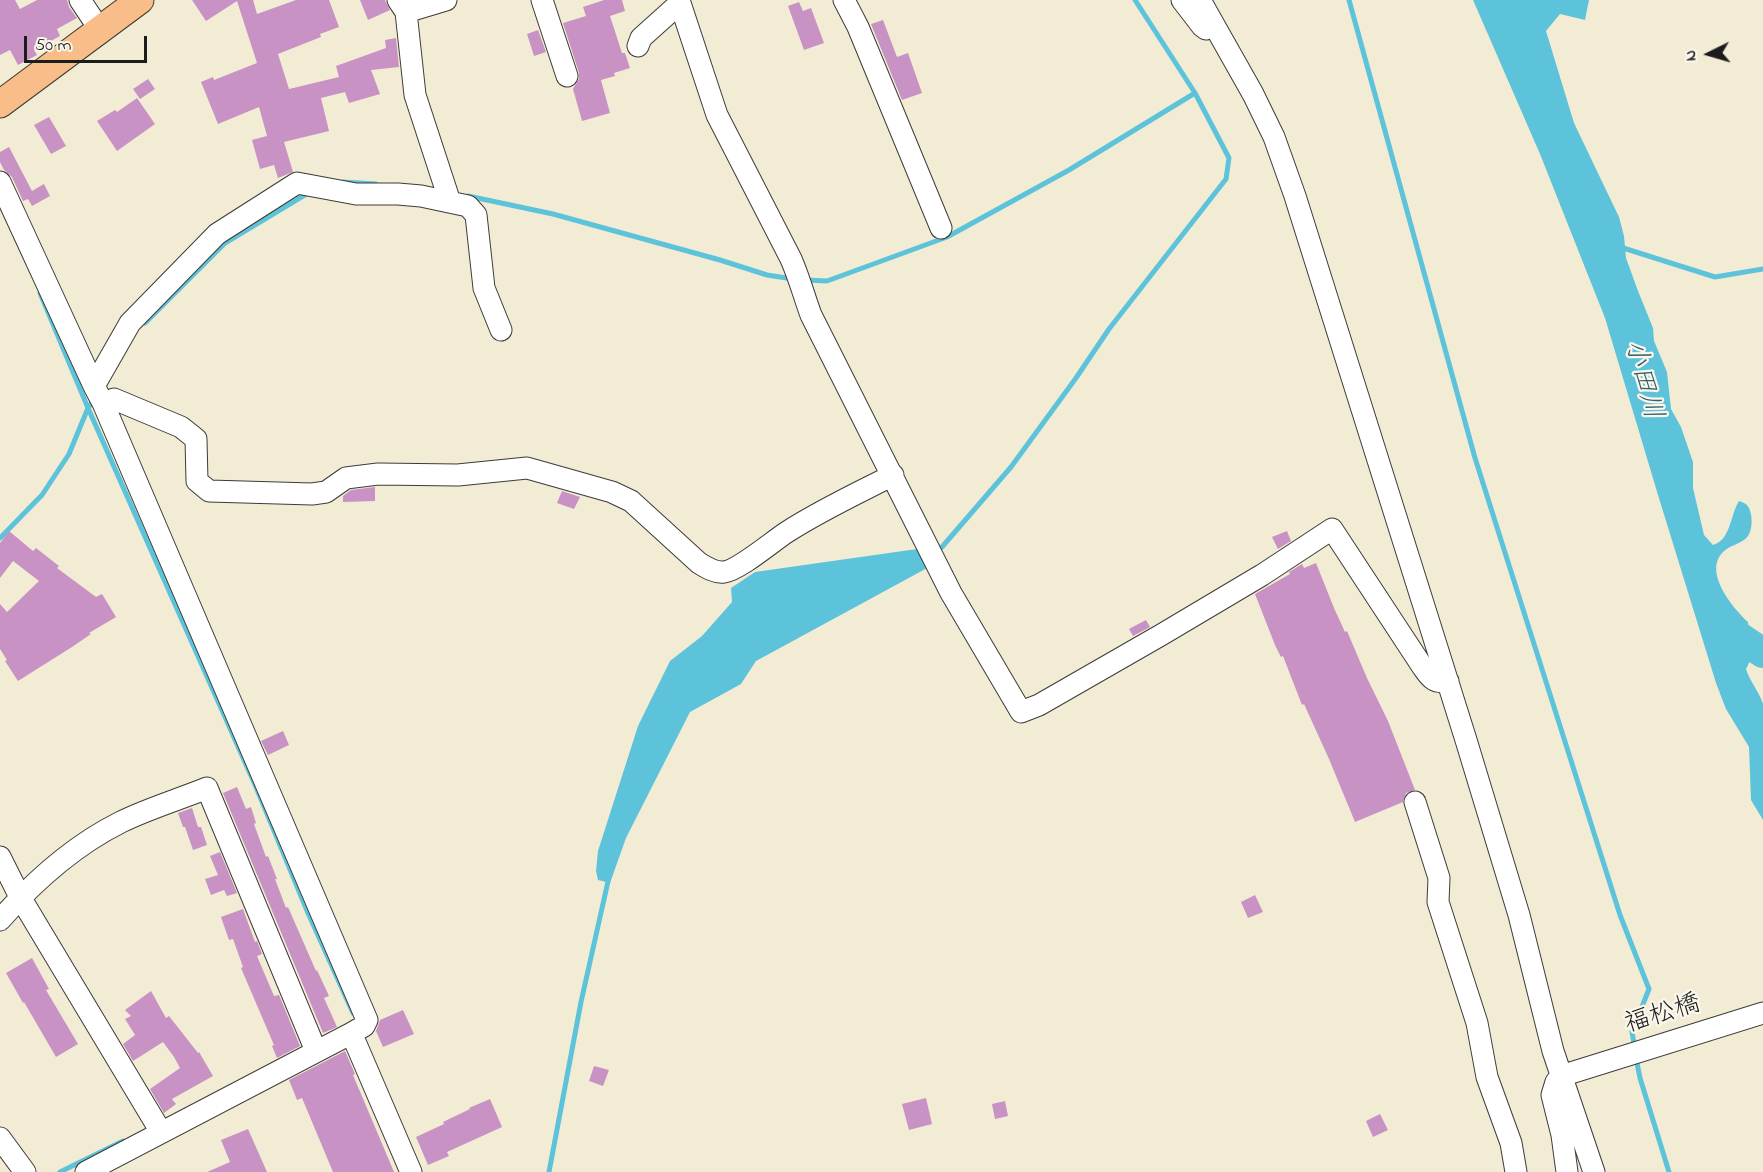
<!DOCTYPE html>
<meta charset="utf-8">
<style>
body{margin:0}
#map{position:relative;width:1763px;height:1172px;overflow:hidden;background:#f2ecd5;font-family:"Indie Flower",sans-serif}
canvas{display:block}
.north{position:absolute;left:1679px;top:24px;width:60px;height:60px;-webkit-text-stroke:4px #fbf7ec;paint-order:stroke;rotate:265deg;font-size:16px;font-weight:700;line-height:24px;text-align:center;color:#1c1c1c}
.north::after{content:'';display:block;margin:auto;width:21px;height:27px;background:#1c1c1c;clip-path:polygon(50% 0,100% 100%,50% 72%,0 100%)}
.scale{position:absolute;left:24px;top:36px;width:123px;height:27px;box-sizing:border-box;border:3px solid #1c1c1c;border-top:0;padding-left:8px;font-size:18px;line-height:21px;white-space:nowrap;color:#1c1c1c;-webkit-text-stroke:4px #fbf7ec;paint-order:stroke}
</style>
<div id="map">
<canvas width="1763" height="1172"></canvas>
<div class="north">N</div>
<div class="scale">50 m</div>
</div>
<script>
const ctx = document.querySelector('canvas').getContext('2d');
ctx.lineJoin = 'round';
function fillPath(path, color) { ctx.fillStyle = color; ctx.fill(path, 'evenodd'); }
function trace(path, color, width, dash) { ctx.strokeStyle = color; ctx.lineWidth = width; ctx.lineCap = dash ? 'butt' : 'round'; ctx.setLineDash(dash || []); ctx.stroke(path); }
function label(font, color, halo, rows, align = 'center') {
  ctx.font = font + ' "Indie Flower","Klee One",sans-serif'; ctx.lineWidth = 4.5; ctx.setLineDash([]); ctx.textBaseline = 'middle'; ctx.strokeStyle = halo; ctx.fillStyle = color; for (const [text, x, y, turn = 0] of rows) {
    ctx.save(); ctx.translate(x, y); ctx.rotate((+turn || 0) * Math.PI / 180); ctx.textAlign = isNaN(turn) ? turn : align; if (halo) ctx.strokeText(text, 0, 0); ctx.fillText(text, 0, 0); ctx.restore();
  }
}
fillPath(new Path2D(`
 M1473,0H1589L1585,20L1560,14L1546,31L1574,123L1619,217L1624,236L1626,258L1638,291L1653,328L1654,341L1667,372L1671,409L1681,427L1693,462V488L1704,535L1713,545C1731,540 1730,515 1739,501C1742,502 1745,503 1747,505C1753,512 1753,529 1748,536C1743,543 1731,545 1724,551C1702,571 1732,607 1748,622L1750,661L1746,669C1750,682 1759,691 1763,704V820L1751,800L1749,747L1726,709L1716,683L1658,495L1605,318L1540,154Z
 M924,548L929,567L756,661L741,684L690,712L626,838L610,883L598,880L596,871L598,851L638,726L670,661L702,636L732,602L731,588L755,572Z`), '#5dc3da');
trace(new Path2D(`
 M1349,0L1475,458L1620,915L1649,989L1632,1032L1635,1049
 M343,182L376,184
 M468,196L553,214L720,260L767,275L793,279
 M1620,247L1715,277L1763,269
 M805,280L827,281L947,237L1069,170L1195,93
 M40,293L88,408L256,787L308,913L353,1013
 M145,323L225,243L308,193
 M0,538L42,495L69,454L88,408L93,401
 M936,550L942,547L1011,467L1076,378L1109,329L1226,179L1229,158L1195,93L1135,0
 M1636,1058L1640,1078L1669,1172
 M60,1172L123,1141
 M549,1172L581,1002L609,877`), '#5dc3da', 5);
trace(new Path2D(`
 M1716,621L1763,653`), '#5dc3da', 30);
fillPath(new Path2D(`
 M0,0H15L20,9L37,0H67L69,7L77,18L57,29L60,36L34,50L37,55L18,65L10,50L0,55Z
 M192,0H253L257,14L296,0H329L339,27L320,34L321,37L278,54L289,89L339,77L336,66L386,48L385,40L396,38L399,67L371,70L380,94L349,103L345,92L321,98L329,131L284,142L293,172L278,178L274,165L260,169L252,140L267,136L259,107L218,124L201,82L213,77L214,80L257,63L237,1L206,21Z
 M360,0H385L390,10L368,20Z
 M604,0H622L625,11L610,16L622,53H625L630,68L614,73L615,76L601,80L610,113L582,121L573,89L574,87L579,79V73L563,23L586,16L583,7Z
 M799,2L803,11L811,8L824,43L804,50L788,6Z
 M883,20L897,57L908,53L922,93L902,100L871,24Z
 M538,30L546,52L534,56L527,34Z
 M148,79L155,89L140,99L133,89Z
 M137,98L155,124L117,151L97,121L115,110L117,112Z
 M49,117L66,146L51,154L34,125Z
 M9,147L32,191L44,184L50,196L32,206L28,199L23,201L12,177L4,170L0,162V152Z
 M375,487V501L343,502V496L351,490Z
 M562,491L580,497L574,509L557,503Z
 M9,531L33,551L36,548L59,566L57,568L96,597L102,594L116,617L89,633L91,634L72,647L18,681L5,661L7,660L0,649V604L7,612L39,581L13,561L0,578V543Z
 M1287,531L1291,541L1278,549L1272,537Z
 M1316,563L1334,608L1345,632L1347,631L1367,678L1388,721L1415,790L1406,793L1403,802L1355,822L1329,759L1304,704L1302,705L1283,656L1281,657L1275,645L1255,594L1290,574L1289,572L1302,564L1304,568Z
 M1146,620L1150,627L1133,636L1129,629Z
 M283,731L289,745L268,755L261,741Z
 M237,787L246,809L251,807L256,823L254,824L266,857L268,856L277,879H275L286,908L288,907L316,971L317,970L329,996L324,998L337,1027L323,1033L223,793Z
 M192,808L198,827H201L207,845L193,850L185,827H183L178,813Z
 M220,852L237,893L227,896L224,890L211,895L205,879L218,875L210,856Z
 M1255,895L1263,912L1248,918L1241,902Z
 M243,909L255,942L257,941L262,954L257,956L274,996L279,995L300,1046L277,1058L272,1046L274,1045L241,968L243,967L233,939L229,940L221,917Z
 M32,958L49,989L46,990L78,1044L56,1057L24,1002L23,1003L6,973Z
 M151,991L166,1018L169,1016L198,1053L199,1052L213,1076L172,1099L176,1104L164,1113L150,1089L180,1068L174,1057L163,1042L133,1061L123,1044L135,1035L125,1019L131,1016L125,1010Z
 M403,1010L414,1034L383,1047L376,1031L380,1020Z
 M345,1051L355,1074L353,1075L394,1172H333L302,1098L297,1100L289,1080Z
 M594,1066L609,1070L603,1086L589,1081Z
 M926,1098L932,1124L909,1130L902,1104Z
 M490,1099L502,1127L447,1152L449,1156L428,1165L416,1137L444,1124L443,1122L470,1109L469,1108Z
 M1005,1101L1008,1116L995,1119L992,1104Z
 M1380,1114L1388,1130L1373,1137L1366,1121Z
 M248,1129L267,1172H207L230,1162L221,1140Z`), '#c892c4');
const minor = new Path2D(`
 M80,0L100,30
 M398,0L406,12L446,0
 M542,0L567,76
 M679,0L717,115L791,259C799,277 804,296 811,315L951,593L1021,712L1039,705L1161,635L1262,575L1332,529L1422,666C1430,677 1433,684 1448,681
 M844,0L858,27L941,228
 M1182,0L1202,26L1206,29
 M1200,0L1253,94L1274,137L1295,196L1466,740L1519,915L1553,1051L1594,1172
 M406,12L415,95L450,202
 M638,46L641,38L680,3
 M0,182L94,386L103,403L114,399L181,427L196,439L197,481L209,491L312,494L326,492L346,478L378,474L458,475L527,468L612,492L631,501L699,563C707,568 715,573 724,572C739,570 773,541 787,532C821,510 858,493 893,475
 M94,386L130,323L217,234L297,183L356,194H398L421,196L468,206L476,215L484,288L501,330
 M103,403L367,1020L364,1026L350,1034L356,1044L411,1172
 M1415,802L1439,878L1438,902L1477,1023L1487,1077L1511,1143L1516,1172
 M0,857L20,897L161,1132
 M0,920C35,880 73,846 121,822C147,809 180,799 207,788L316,1051
 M0,1138L25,1172
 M86,1172L350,1034
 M1567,1172L1562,1135L1552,1095L1556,1082L1561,1076L1763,1013`);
const major = new Path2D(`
 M0,104L140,0`);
trace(minor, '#3c3b38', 23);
trace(major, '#3c3b38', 29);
trace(minor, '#fff', 21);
trace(major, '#f8bd88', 27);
label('26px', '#1c1c1c', '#fbf7ec', [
 ["福松橋",1663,1016,-17]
]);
label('italic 27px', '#365f68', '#fbf7ec', [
 ["小田川",1641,380,75]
]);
</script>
